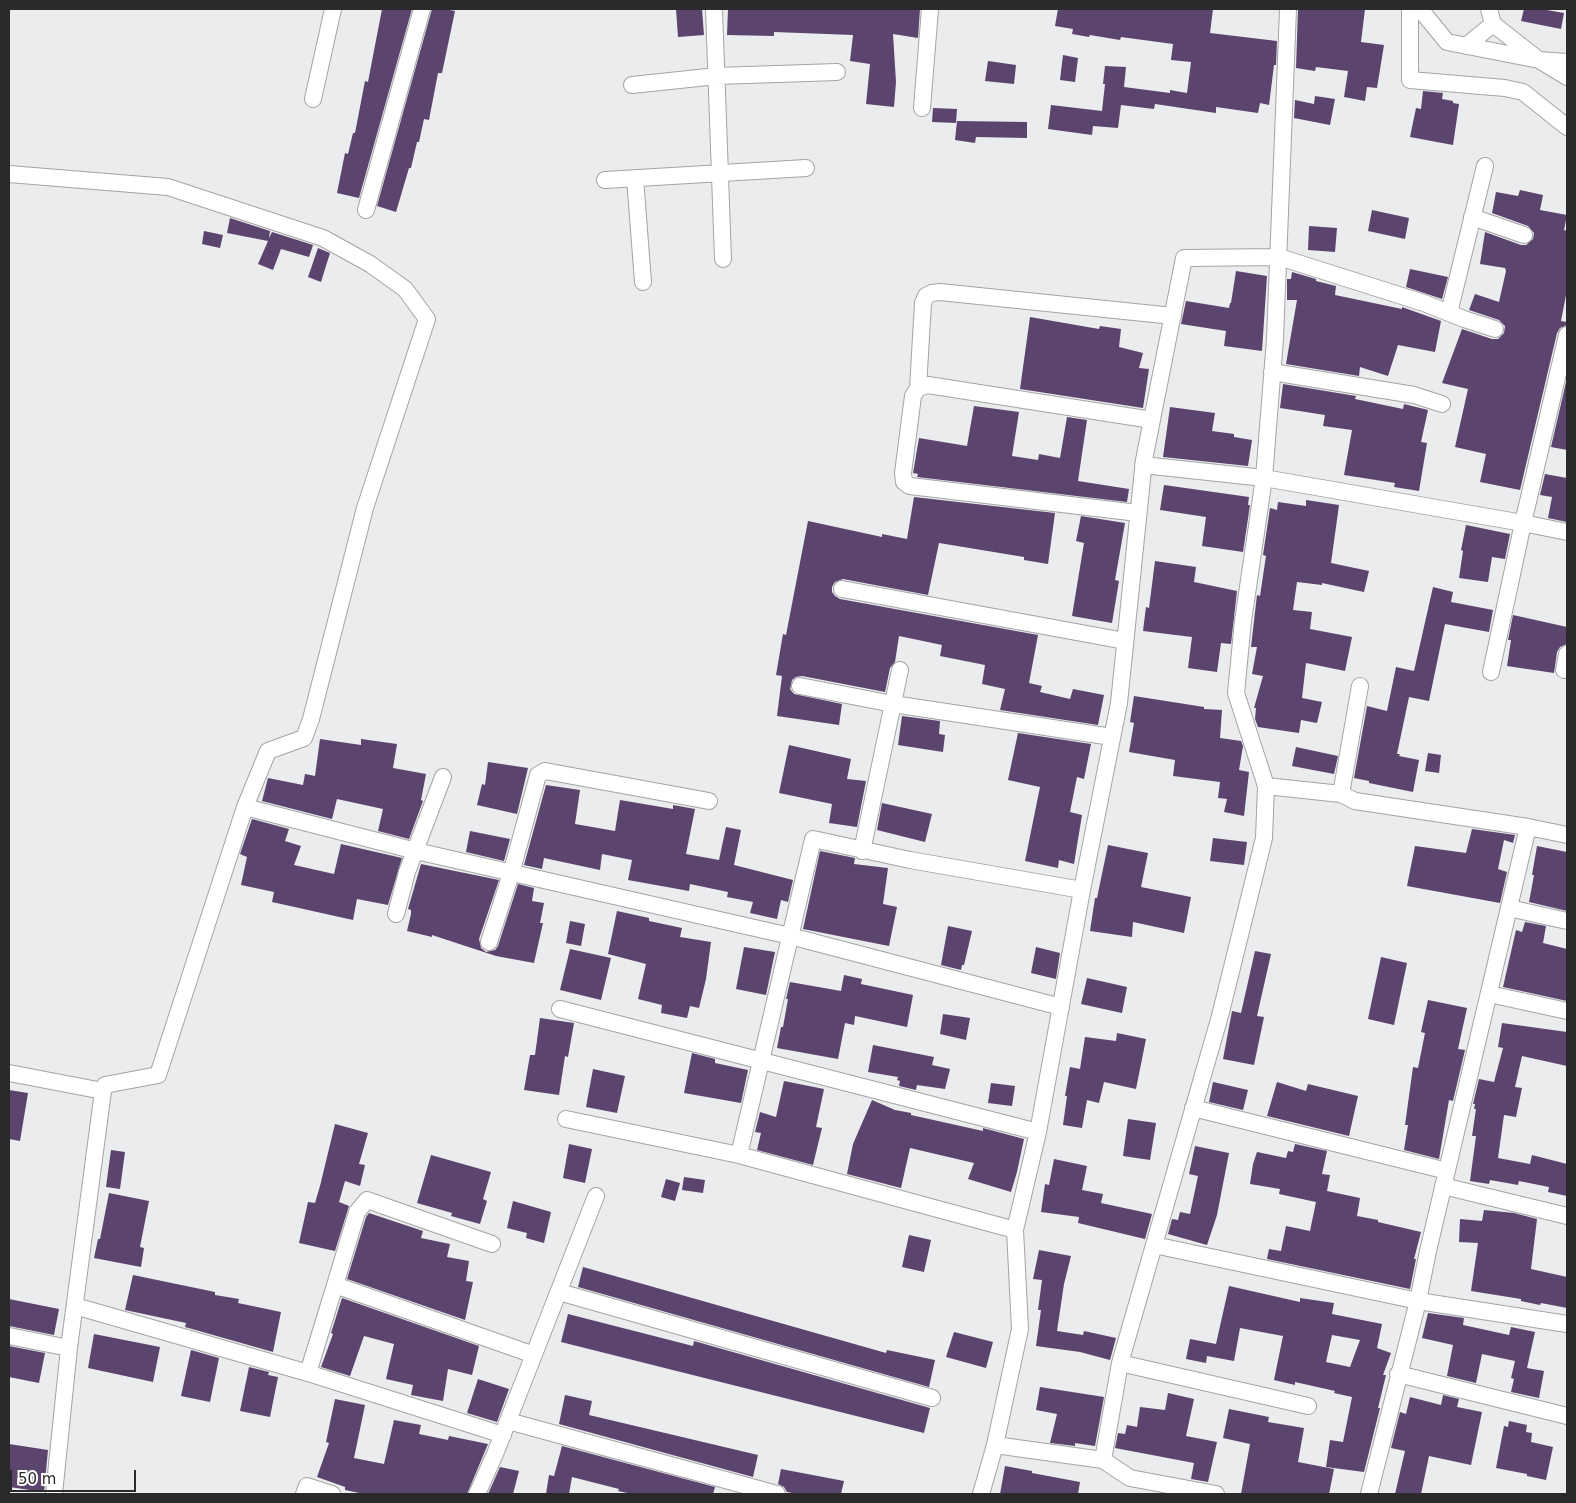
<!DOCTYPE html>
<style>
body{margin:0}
#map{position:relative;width:1576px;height:1503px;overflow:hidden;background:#ebeced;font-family:"DejaVu Sans",sans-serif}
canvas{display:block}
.frame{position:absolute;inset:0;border:10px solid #2a2a2b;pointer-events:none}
.scale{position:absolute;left:10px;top:1470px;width:126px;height:22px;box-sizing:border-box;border:2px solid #2a2a2b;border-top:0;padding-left:6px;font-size:15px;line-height:18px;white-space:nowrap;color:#2a2a2b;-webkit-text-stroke:4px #fff;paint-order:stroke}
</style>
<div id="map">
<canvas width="1576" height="1503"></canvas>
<div class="frame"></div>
<div class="scale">50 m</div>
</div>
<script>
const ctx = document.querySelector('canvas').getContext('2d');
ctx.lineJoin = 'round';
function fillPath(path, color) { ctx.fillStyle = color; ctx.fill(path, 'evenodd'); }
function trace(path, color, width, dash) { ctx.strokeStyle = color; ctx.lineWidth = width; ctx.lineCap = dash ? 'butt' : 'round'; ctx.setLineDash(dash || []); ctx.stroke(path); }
fillPath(new Path2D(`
 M382,9H412L359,198L337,193L345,153L348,154L353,133H355L365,81L368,82Z
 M432,9H444L455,11L442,73H438L429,120L424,119L419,142H417L411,168H409L396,212L377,206Z
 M676,9H702L704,35L678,37Z
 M728,9H920L918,38L893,34L896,82L894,107L866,104L870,64L850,61L853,35L774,32V36L727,35Z
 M1058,9H1213L1210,33L1277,41L1276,65H1274L1269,105L1260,103L1258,113L1216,107V113L1155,104L1154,109L1121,105L1118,128L1093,126L1092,135L1048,129L1051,105L1102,111L1105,84H1103L1105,66L1126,67L1124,87L1170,93V90L1187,93L1191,62L1171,60L1173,44L1121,37L1120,40L1090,35L1089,37L1072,34L1073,29L1055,26Z
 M1298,9H1365L1361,42L1384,45L1377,88L1367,87L1365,101L1344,97L1348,71L1316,67L1315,71L1296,68Z
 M1524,9H1541L1564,13L1561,29L1521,21Z
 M1063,55L1078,58L1075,82L1060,80Z
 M988,61L1016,65L1014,84L985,81Z
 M1423,91L1443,93L1442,99L1453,101V103L1459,104L1453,145L1410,137L1416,108L1421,109Z
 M1315,96L1335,99L1330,125L1294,118L1295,100L1314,104Z
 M933,108L957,109L956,123L932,122Z
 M957,121L1027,122V138L976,137L975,143L955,140Z
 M1520,190L1543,195L1540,210L1567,215L1564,230L1567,231V290L1561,321L1567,322V325L1560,328L1557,333L1520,490L1480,482L1486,454L1455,447L1468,389L1442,383L1462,329L1492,339H1498L1504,333L1505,326L1499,320L1469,310L1475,294L1499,302L1506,271L1505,268L1480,264L1485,232L1521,245H1526L1533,239L1534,233L1528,226L1492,213L1496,192L1518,196Z
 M1372,210L1409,218L1405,239L1368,231Z
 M230,218L270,231L269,238L272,232L313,245L309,257L281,249L273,270L258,264L268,241L227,233Z
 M1309,226L1337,228L1335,252L1308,250Z
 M204,231L223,235L220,248L202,244Z
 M318,248L330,253L321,282L308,277Z
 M1410,269L1448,277L1442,299L1406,287Z
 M1236,271L1267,276L1262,351L1224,346L1226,331L1181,324L1186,301L1229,308L1230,303H1231Z
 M1292,272L1316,279V281L1336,286L1335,295L1402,309V307L1441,321L1435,352L1398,345L1388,376L1360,367L1359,376L1286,364L1297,300H1287V279H1291Z
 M1030,317L1099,329L1100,326L1121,329L1119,347L1143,353L1139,368L1149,369L1143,408L1020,389Z
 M1567,378V450L1551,447Z
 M1283,384L1356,396L1355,399L1403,409L1404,404L1428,410L1421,442L1427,443L1419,491L1394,487L1395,483L1344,475L1352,430L1323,426L1325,415L1280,408Z
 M974,406L1019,412L1012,456L1038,460L1039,454L1060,458L1067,417L1087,420L1078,481L1129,489L1127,502L917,477L918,474L913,473L919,438L967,446Z
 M1170,407L1215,413L1212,431L1234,434V437L1252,440L1248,466L1163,457Z
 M1545,474L1567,478V522L1548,518L1552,497L1540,495Z
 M1164,485L1249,497L1248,505H1250L1243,552L1202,546L1206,517L1160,510Z
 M914,497L1055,513L1048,564L1024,560V557L939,543L928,595L843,579L835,582L832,587V592L835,596L840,599L1038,635L1029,683L1042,686L1040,692L1070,699L1073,689L1104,695L1098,725L1000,710L1005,689L982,684L985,665L940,656L942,645L899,636L895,662L890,668L885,692L802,676L796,677L792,680L790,689L794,694L842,704L839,725L777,716L782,676L776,675L783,634L786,635L808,521L882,537V534L907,539Z
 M1306,500L1339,505L1331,563L1369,571L1364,592L1322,583V585L1297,582L1293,610L1312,612L1310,629L1352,637L1345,671L1306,663L1302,698L1322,702L1317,723L1301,720L1299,733L1258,727L1255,719L1256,708H1254L1263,676L1252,674L1257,647H1251L1257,595L1260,596L1266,556L1263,555L1270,508L1277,510L1278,502L1306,506Z
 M1081,516L1125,523L1115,580L1119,581L1112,623L1072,616L1084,543L1076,541Z
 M1466,525L1510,534L1505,559L1492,557L1488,582L1459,578L1463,551L1461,550Z
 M1155,561L1196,567L1194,582L1237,591L1231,644L1221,643L1217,672L1188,668L1192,637L1143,631L1146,607L1149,608Z
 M1433,587L1453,592L1451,602L1493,610L1489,632L1445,624L1429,701L1409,697L1397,754H1400L1399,756L1419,760L1413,792L1369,783V781L1354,778L1367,706L1387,711L1396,667L1414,671Z
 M1513,615L1567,627V644L1560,647L1557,652L1554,673L1507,666L1511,640H1508Z
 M1134,696L1204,707V709L1222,710L1220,738L1241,741L1243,746L1239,770L1249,772L1244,816L1224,812L1227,799L1218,798L1220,782L1173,776L1175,760L1129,752L1134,723L1130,722Z
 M902,716L940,721L939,734L945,735L943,752L898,745Z
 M1018,733L1091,744L1084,779L1077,777L1070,812L1082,815L1074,864L1059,860L1058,868L1025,861L1040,787L1008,780Z
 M320,739L361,745V739L397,744L393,768L426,774L421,800L423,801L409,839L378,831L383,809L337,799L332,819L262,801L268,778L303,785L305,774L315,776Z
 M789,745L851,759L847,779L866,781L857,827L829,823L832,804L779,793Z
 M1296,747L1338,756L1334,774L1292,766Z
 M1428,753L1441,755L1439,773L1425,771Z
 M488,762L528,768L517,814L477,805L482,784L485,785Z
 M546,785L580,790L575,824L615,831L620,800L673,809V805L695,809L686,854L719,860L726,827L741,830L734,865L793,880L788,902L781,900L777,919L750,913L753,902L727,897L728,892L690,884L689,891L628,880L632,860L602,854L600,870L544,858L542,869L524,865Z
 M882,803L932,814L925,842L877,830Z
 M252,819L289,829L285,841L301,846L294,865L334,874L341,844L402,858L388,905L357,899L353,920L272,902L274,892L241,885L247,857L240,854Z
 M1472,829L1515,835L1513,843L1504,840L1498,869L1507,872L1500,903L1407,886L1415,846L1466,853Z
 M470,831L510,839L504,861L466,852Z
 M1213,838L1247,842L1244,865L1210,861Z
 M1108,845L1148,853L1141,887L1191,897L1184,933L1133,922L1132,937L1090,931L1095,898H1097Z
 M1537,846L1567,852V911L1529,902L1534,875H1532Z
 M820,851L855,858L854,864L888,868L883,904L897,907L889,946L803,929Z
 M421,864L499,880L479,939L481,948L486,952L495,950L498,946L518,884L534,888L532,901L544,903L540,923H543L534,963L496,956L432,935V937L407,931L411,914V910L408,909Z
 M617,911L649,918V921L682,928L680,937L711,942L706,979L699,1008L690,1006L687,1018L661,1013L662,1005L638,999L646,964L608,954Z
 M570,921L585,924L581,946L566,943Z
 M1525,922L1546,926L1543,943L1567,949V1001L1503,987L1516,930L1522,932Z
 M948,926L972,931L964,965H962L961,970L941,965Z
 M744,947L775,952L766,995L736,989Z
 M1036,947L1060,953L1056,979L1031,973Z
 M570,949L611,958L601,1000L560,990Z
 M1255,951L1271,954L1257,1016L1264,1017L1254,1065L1223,1059L1232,1011L1241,1013Z
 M1381,957L1407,963L1394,1025L1368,1019Z
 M844,975L862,979L861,984L913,995L907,1027L855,1016L854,1025L845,1023L838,1059L777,1048L781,1027H783L788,999H786L790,982L841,991Z
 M1087,978L1127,987L1122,1013L1081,1004Z
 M1428,1000L1467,1008L1458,1049L1465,1050L1453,1101L1449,1100L1439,1159L1404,1150L1408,1125H1405L1413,1067L1418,1068L1425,1033L1421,1032Z
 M943,1014L970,1018L966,1040L940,1034Z
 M540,1018L574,1023L568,1057L565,1056L559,1095L524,1090L530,1055H535Z
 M1502,1023L1567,1032V1066L1522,1056L1515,1087L1522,1088L1516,1117L1504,1115L1498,1158L1530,1164L1532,1155L1567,1164V1196L1548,1192L1549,1187L1519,1181L1518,1185L1490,1180L1489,1184L1470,1181L1476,1136H1472L1476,1109H1474L1475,1104H1473L1479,1079L1494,1082L1503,1048L1498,1047Z
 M1117,1033L1146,1039L1136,1089L1104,1082L1099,1103L1087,1100L1082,1128L1063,1125L1067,1096H1065L1070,1067L1080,1069L1085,1037L1116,1041Z
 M873,1045L934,1057L932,1065L950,1069L945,1089L917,1085L916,1090L899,1086L900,1081L897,1080L898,1077L868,1072Z
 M692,1053L715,1059V1063L748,1070L741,1103L684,1093Z
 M593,1069L625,1076L617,1113L586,1107Z
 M784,1081L824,1089L816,1127L822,1128L813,1165L757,1150L761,1133L755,1132L760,1112L776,1117Z
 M1213,1082L1248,1090L1243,1110L1209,1102Z
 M1277,1082L1306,1091L1308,1084L1358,1096L1349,1136L1267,1116Z
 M991,1083L1015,1086L1012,1106L988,1103Z
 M9,1090L28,1093L20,1141L9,1139Z
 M872,1100L895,1110L911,1113V1115L983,1131V1128L1024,1139L1017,1172L1011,1192L968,1179L974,1163L910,1148L901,1188L847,1174L853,1144Z
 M1128,1119L1156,1123L1150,1160L1123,1156Z
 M335,1124L368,1133L359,1164L365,1165L360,1186L345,1181L339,1202L349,1206L335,1251L299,1243L308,1202L315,1203L320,1186Z
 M569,1144L592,1149L585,1183L563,1178Z
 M1295,1144L1327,1151L1322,1174L1330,1175L1327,1191L1360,1198L1357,1216L1378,1220V1222L1421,1232L1414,1259H1416L1410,1289L1267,1259L1269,1249L1281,1251L1286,1226L1310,1231L1316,1202L1279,1194L1280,1189L1250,1184L1253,1164L1257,1152L1286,1158L1288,1151L1293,1152Z
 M1195,1146L1229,1153L1217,1215L1207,1245L1168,1234L1172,1219L1178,1220L1180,1212L1190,1214L1198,1176L1189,1174Z
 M111,1150L125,1152L120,1189L106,1187Z
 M431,1155L491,1172L483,1199L487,1201L480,1224L451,1216L452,1213L417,1203Z
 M1054,1159L1087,1166L1082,1190L1103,1194L1101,1203L1152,1214L1145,1239L1078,1223L1079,1217L1041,1212L1045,1184L1049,1185Z
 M684,1177L705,1180L703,1193L682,1190Z
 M666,1179L680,1183L675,1201L661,1197Z
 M109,1193L149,1201L140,1247L144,1248L141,1267L94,1258L98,1239H100Z
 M513,1201L551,1212L544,1243L526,1238L527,1233L507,1228Z
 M1484,1210L1514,1213L1537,1219L1531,1269L1567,1277V1308L1541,1303L1540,1305L1521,1301V1299L1471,1291L1478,1243L1459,1242L1460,1219L1482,1221Z
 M369,1213L423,1231L421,1238L450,1244L447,1257L469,1261L466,1281L473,1282L465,1320L347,1279L366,1217Z
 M909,1235L931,1240L924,1272L902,1267Z
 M1039,1250L1071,1256L1064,1284L1057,1331L1083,1335L1084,1331L1116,1338L1110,1360L1080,1352L1036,1346L1041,1310H1038L1042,1280L1033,1279Z
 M583,1267L886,1353L887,1350L935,1360L929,1387L578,1287Z
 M133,1275L215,1292V1295L239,1299L238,1303L281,1312L273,1352L185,1327L186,1323L125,1310Z
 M1229,1286L1300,1302V1298L1334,1303L1332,1314L1382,1324L1377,1348L1391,1353L1383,1375H1386L1378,1408H1380L1364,1472L1326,1467L1330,1440L1343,1442L1352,1397L1334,1393L1335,1391L1295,1382V1385L1274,1380L1283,1336L1240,1328L1234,1361L1207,1356L1206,1363L1186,1359L1190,1339L1216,1344ZM1332,1335L1360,1340L1350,1367L1326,1362Z
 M342,1298L479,1346L472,1375L448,1369L443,1401L411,1395L413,1385L386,1379L394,1344L364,1336L350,1376L321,1367L333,1334L331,1333Z
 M9,1299L59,1309L54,1335L9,1326Z
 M1428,1313L1464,1318L1463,1325L1509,1335L1511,1327L1535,1332L1527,1368L1544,1371L1539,1398L1511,1392L1514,1379L1511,1378L1515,1361L1482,1354L1476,1383L1447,1376L1453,1345L1422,1338Z
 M568,1314L693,1346L694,1341L930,1408L924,1433L561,1342Z
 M954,1332L993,1342L986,1368L946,1357Z
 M94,1334L160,1347L153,1382L88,1368Z
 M9,1346L45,1353L39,1383L9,1377Z
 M191,1350L219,1358L210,1402L181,1396Z
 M249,1367L269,1372L268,1375L278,1377L270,1417L240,1411Z
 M478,1379L509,1389L497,1422L467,1413Z
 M1040,1387L1104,1397L1095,1446L1075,1443V1446L1050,1443L1057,1414L1036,1410Z
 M1168,1393L1194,1399L1186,1436L1217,1442L1208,1482L1191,1479L1194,1463L1115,1448L1118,1433L1125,1434L1127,1425L1137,1427L1140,1407L1165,1410Z
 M565,1395L592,1401L589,1415L758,1455L753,1477L559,1424Z
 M1443,1395L1459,1399L1457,1407L1482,1412L1471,1465L1429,1456L1421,1494H1395L1405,1451L1391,1448L1400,1412L1406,1414L1410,1397L1441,1405Z
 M335,1399L365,1405L354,1458L384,1464L394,1420L421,1425L419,1434L448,1440L449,1436L488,1444L467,1494H364L345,1490V1487L317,1477L329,1443L326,1442Z
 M1229,1409L1269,1417L1268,1422L1304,1428L1298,1462L1334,1469L1329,1494H1241L1250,1444L1223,1438Z
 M1509,1421L1527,1425L1526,1432L1532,1433L1531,1442L1553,1447L1546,1480L1527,1476V1474L1496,1468L1504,1426L1508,1427Z
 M9,1444L48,1450L44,1492L9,1487Z
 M562,1446L715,1487L713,1494H632L618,1491L619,1489L572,1477L569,1494H546L549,1475L554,1476Z
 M1005,1466L1032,1471V1473L1080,1482L1078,1494H1000Z
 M500,1467L519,1471L513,1494H488Z
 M781,1469L844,1481L841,1494H797L787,1492L784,1487L778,1484Z`), '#5b446d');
const minor = new Path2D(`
 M714,9L723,259
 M1410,9V80L1505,88L1523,92L1567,127
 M1420,9L1447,42L1539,60L1567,77
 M1493,24L1539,60L1567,62
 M1466,46L1493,24L1489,9
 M632,85L717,76L837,72
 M313,99L333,9
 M922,108L930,9
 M9,174L168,187L323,238L370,264L405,289L427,319L365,508L311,719L304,738L268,751L245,807
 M635,178L643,282
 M605,180L806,168
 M366,210L422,9
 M1472,217L1524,235
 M1449,313L1485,166
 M1272,372L1414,395L1442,404
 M918,388L923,303L926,296L932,293L940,292L1173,316
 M1143,465L1264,478L1523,523L1567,532
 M1138,513L910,486L904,482L903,473L913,396L918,388L928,385L1152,420
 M842,589L1125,641
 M1564,670L1567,654
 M1491,672L1523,523L1567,335
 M800,686L893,704L1112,737
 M1266,786L1341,794L1355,801L1528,827
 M1341,794L1360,686
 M862,851L900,670
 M1509,908L1567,921
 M396,914L407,872L443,777
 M489,942L511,874L538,775L545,771L709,801
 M1489,994L1567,1011
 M560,1009L1038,1132
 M9,1073L103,1091
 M1193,1108L1447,1171
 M566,1119L739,1155
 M1443,1186L1567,1216
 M1015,1230L739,1155L813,839L910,860L1082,890
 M1154,1245L1418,1301L1567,1324
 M335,1285L357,1212L367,1200L492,1244
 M559,1292L932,1398
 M75,1306L308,1373L503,1435
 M9,1336L69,1348
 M1120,1363L1308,1406
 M308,1373L335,1285L534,1355
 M1398,1374L1567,1416
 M508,1421L777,1494
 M1103,1460L995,1445L1020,1329L1015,1230L1038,1132L1082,890L1119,703L1144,460L1184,258L1279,257L1424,303L1464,319L1495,329
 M54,1494L69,1348L103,1091L105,1085L158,1075L245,807L416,851L790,936L1061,1007
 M304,1494L307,1486L332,1494
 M477,1494L495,1454L596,1196
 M981,1494L995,1445
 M1216,1494L1130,1478L1103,1460L1120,1363L1220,1016L1264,838L1266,786L1236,693L1243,621L1264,478L1275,339L1288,9
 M1369,1494L1418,1301L1428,1251L1528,827L1567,835`);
trace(minor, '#a3a4a5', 18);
trace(minor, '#fff', 16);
</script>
